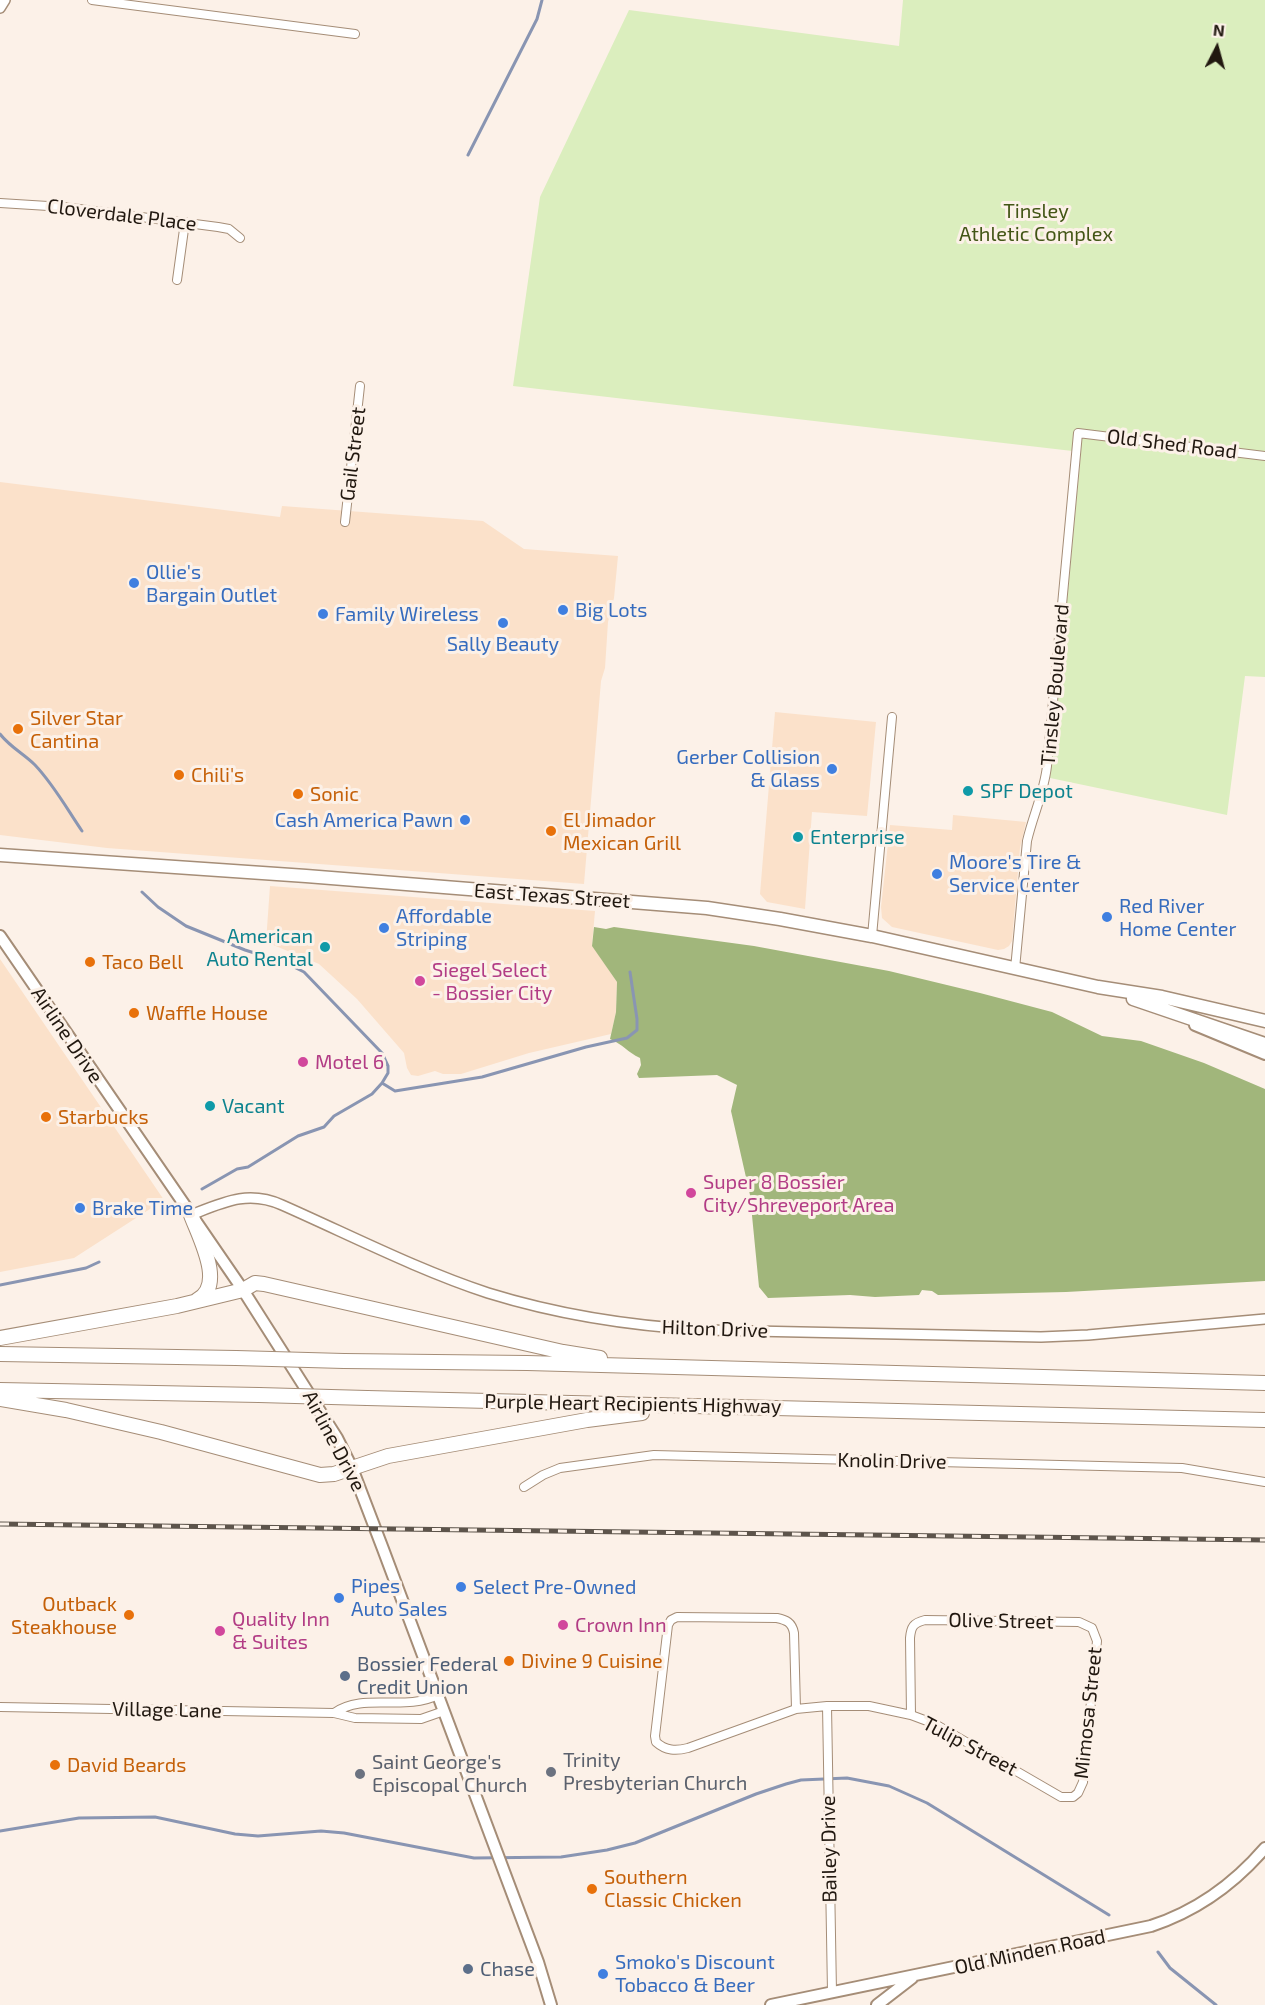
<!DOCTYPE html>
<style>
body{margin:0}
#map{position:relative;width:1265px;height:2005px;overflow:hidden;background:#fcf1e8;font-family:"Exo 2",sans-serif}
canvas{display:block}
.north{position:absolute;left:1187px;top:18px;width:60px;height:60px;-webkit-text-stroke:4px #fcf1e8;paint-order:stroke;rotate:6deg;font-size:16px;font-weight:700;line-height:24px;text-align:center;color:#211810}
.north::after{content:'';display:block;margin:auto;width:21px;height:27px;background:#211810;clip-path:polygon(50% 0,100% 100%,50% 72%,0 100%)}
</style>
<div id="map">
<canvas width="1265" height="2005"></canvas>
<div class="north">N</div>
</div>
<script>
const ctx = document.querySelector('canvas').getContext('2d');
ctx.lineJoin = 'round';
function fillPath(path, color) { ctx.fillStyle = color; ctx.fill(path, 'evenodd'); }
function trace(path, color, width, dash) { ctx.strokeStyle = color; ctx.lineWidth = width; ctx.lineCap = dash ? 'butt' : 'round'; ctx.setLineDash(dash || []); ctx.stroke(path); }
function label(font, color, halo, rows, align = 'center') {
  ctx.font = font + ' "Exo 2",sans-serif'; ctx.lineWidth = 6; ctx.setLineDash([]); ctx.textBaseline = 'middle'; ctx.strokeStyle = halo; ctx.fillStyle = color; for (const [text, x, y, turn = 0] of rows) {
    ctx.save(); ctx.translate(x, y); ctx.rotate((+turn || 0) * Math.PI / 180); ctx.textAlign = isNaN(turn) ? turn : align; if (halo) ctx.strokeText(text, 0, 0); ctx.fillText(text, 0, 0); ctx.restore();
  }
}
fillPath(new Path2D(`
 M0,482L280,517L282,506L483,521L524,549L618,556L614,598L608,622L605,668L601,681L584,884L107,848L0,835Z
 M775,712L876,722L867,816L812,812L805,909L767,902L760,894Z
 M953,815L1026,822L1020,848L1012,941L1009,946L1004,949L998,950L892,927L882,918L881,907L890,825L952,830Z
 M270,886L595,911L592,945L617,982L616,1012L611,1034L529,1053L461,1074H443L435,1071L418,1076L411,1075L407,1068L404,1053L357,999L319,964L266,942Z
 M0,959L164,1200L74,1258L0,1272Z`), '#fbe1ca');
fillPath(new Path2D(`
 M903,0H1265V677L1245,676L1227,815L1050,778L1081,452L513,386L540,197L629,10L899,46Z`), '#dbeebe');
fillPath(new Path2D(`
 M594,927L606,929L614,927L754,946L889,971L980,993L1052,1012L1102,1036L1141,1041L1204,1063L1265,1089V1281L1066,1292L938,1295L932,1291L922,1290L919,1295L875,1297L850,1295L768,1298L759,1287L750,1195L731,1111L737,1085L717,1075L639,1078L637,1074L641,1065L640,1058C627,1052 624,1045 610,1039L616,1012L617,982L592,946Z`), '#a1b67b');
trace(new Path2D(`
 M468,155L537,19L542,0
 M0,734C10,747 24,754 35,765C54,785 67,809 82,831
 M142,892L158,907L186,926L245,950L286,963L304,972L382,1053L388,1066V1073L382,1083L372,1094L334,1116L324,1127L298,1136L248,1167L237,1169L202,1189
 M382,1083L395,1091L482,1077L586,1047L627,1038L637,1030V1019L630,972
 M0,1285L86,1268L99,1262
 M0,1831L79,1818L155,1817L235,1834L258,1836L321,1831L344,1833L474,1858L561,1857L607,1850L635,1843L756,1794L786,1784L801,1780L847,1778L889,1786L927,1803L1109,1915
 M1158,1952L1170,1968L1216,2005`), '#8995b2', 3);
const minor = new Path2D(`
 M92,0L355,34
 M0,203L64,207L218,227L229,229L240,238
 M177,280L185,222
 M345,522L360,386
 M872,936L892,717
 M1015,969L1027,841C1033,815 1044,793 1047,766L1078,433L1265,456
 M524,1487L543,1475L560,1468L654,1455L1182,1468L1265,1482
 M827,1706L832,1992
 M0,1707L334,1713L355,1718L421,1719L444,1711
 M796,1709L794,1633C792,1622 786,1620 777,1618L677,1617L671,1620L668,1625L655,1736L656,1742C666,1751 676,1751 688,1748L796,1709L827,1706H869L911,1715L935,1724L1061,1797H1073L1078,1793L1083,1782L1097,1641L1092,1628L1079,1622L925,1620C913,1623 911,1627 910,1638L911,1715
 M334,1713C364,1692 404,1712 438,1695`);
const tertiary = new Path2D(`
 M0,8L5,0
 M191,1215C224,1202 248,1190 282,1205C350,1235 418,1270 488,1293C559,1315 631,1326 704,1330L1041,1337L1088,1335L1265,1319`);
const secondary = new Path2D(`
 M0,936L243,1290L337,1438L352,1468L383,1549L538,1962L551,2005
 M1195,1025L1265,1054
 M771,2005L1151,1926C1197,1911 1234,1884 1265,1848
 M877,2005L912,1978`);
const primary = new Path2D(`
 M0,855L306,876L707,908L780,919L872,936L1098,987L1162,997L1265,1021
 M1133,999L1265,1044`);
const motorway = new Path2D(`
 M191,1215C199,1237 226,1286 197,1300
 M0,1338L177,1306L243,1290L255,1283L264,1284L563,1352L600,1358
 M0,1354L236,1358
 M344,1361L527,1363L1265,1383
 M0,1390L259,1395
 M367,1398L1265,1420
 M0,1399L66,1410L161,1432L320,1475L334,1474L388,1456L587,1420L642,1413`);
trace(minor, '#a58d77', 10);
trace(tertiary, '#a58d77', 12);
trace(secondary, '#a58d77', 14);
trace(primary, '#a58d77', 15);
trace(motorway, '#a58d77', 16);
trace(minor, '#fff', 8);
trace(tertiary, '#fff', 9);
trace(secondary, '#fff', 10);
trace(primary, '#fff', 12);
trace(motorway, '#fff', 14);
const rail = new Path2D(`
 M0,1524L1265,1540`);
trace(rail, '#5d544b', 5);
trace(rail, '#fcf1e8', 3, [9]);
const motorwayBridge = new Path2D(`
 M236,1358L344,1361
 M259,1395L367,1398`);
trace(motorwayBridge, '#a58d77', 16, []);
trace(motorwayBridge, '#fff', 14);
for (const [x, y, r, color] of [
 [134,583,6,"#3f7fe0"],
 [563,610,6,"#3f7fe0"],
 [323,614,6,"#3f7fe0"],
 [503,623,6,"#3f7fe0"],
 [18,729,6,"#e8710a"],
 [832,769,6,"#3f7fe0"],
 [179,775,6,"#e8710a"],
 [968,791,6,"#0f9aa8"],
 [298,794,6,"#e8710a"],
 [465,820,6,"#3f7fe0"],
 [551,831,6,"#e8710a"],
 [798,837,6,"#0f9aa8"],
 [937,874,6,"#3f7fe0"],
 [1107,917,6,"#3f7fe0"],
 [384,928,6,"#3f7fe0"],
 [325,947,6,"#0f9aa8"],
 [90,962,6,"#e8710a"],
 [420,981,6,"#d1479c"],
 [134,1013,6,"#e8710a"],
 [303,1062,6,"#d1479c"],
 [210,1106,6,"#0f9aa8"],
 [46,1117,6,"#e8710a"],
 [691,1193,6,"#d1479c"],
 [80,1208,6,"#3f7fe0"],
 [461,1587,6,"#3f7fe0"],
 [339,1598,6,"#3f7fe0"],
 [129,1615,6,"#e8710a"],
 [563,1625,6,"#d1479c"],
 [220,1631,6,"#d1479c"],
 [509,1661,6,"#e8710a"],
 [345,1676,6,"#5c6f8a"],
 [55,1765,6,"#e8710a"],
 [551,1772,6,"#6b7280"],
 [360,1774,6,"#6b7280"],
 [592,1889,6,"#e8710a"],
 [468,1969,6,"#5c6f8a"],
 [603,1974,6,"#3f7fe0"]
]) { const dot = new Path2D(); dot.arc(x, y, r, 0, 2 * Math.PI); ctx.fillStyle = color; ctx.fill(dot); trace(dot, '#fcf1e8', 2); }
label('20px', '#435616', '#fcf1e8', [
 ["Tinsley",1036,211],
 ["Athletic Complex",1036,234]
]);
label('20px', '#211810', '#fcf1e8', [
 ["Cloverdale Place",122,215,7],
 ["Old Shed Road",1172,444,7],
 ["Gail Street",353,454,-83],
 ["Tinsley Boulevard",1055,685,-85],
 ["East Texas Street",552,896,4],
 ["Airline Drive",67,1035,56],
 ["Hilton Drive",715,1329,2],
 ["Purple Heart Recipients Highway",633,1404,1],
 ["Airline Drive",334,1441,62],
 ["Knolin Drive",892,1461,1],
 ["Olive Street",1001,1621,1],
 ["Village Lane",167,1710,1],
 ["Mimosa Street",1088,1713,-84],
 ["Tulip Street",970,1746,28],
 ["Bailey Drive",829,1849,-91],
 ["Old Minden Road",1030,1952,-12]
]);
label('20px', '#366cbe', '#fcf1e8', [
 ["Ollie's",146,572],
 ["Bargain Outlet",146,595],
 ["Big Lots",575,610],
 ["Family Wireless",335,614],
 ["Sally Beauty",503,644,"center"],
 ["Gerber Collision",820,757,"right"],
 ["& Glass",820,780,"right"],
 ["Cash America Pawn",453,820,"right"],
 ["Moore's Tire &",949,862],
 ["Service Center",949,885],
 ["Red River",1119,906],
 ["Home Center",1119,929],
 ["Affordable",396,916],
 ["Striping",396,939],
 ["Brake Time",92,1208],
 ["Pipes",351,1586],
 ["Auto Sales",351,1609],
 ["Select Pre-Owned",473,1587],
 ["Smoko's Discount",615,1962],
 ["Tobacco & Beer",615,1985]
], 'left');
label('20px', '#c56008', '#fcf1e8', [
 ["Silver Star",30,718],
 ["Cantina",30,741],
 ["Chili's",191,775],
 ["Sonic",310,794],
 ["El Jimador",563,820],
 ["Mexican Grill",563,843],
 ["Taco Bell",102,962],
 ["Waffle House",146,1013],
 ["Starbucks",58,1117],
 ["Outback",117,1604,"right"],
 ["Steakhouse",117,1627,"right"],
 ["Divine 9 Cuisine",521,1661],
 ["David Beards",67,1765],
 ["Southern",604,1877],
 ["Classic Chicken",604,1900]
], 'left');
label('20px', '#0d838f', '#fcf1e8', [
 ["SPF Depot",980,791],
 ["Enterprise",810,837],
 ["American",313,936,"right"],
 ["Auto Rental",313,959,"right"],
 ["Vacant",222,1106]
], 'left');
label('20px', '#b23c85', '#fcf1e8', [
 ["Siegel Select",432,970],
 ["- Bossier City",432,993],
 ["Motel 6",315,1062],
 ["Super 8 Bossier",703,1182],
 ["City/Shreveport Area",703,1205],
 ["Quality Inn",232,1619],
 ["& Suites",232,1642],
 ["Crown Inn",575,1625]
], 'left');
label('20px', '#4e5e75', '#fcf1e8', [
 ["Bossier Federal",357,1664],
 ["Credit Union",357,1687],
 ["Chase",480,1969]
], 'left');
label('20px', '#5b616d', '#fcf1e8', [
 ["Trinity",563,1760],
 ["Presbyterian Church",563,1783],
 ["Saint George's",372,1762],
 ["Episcopal Church",372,1785]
], 'left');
</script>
